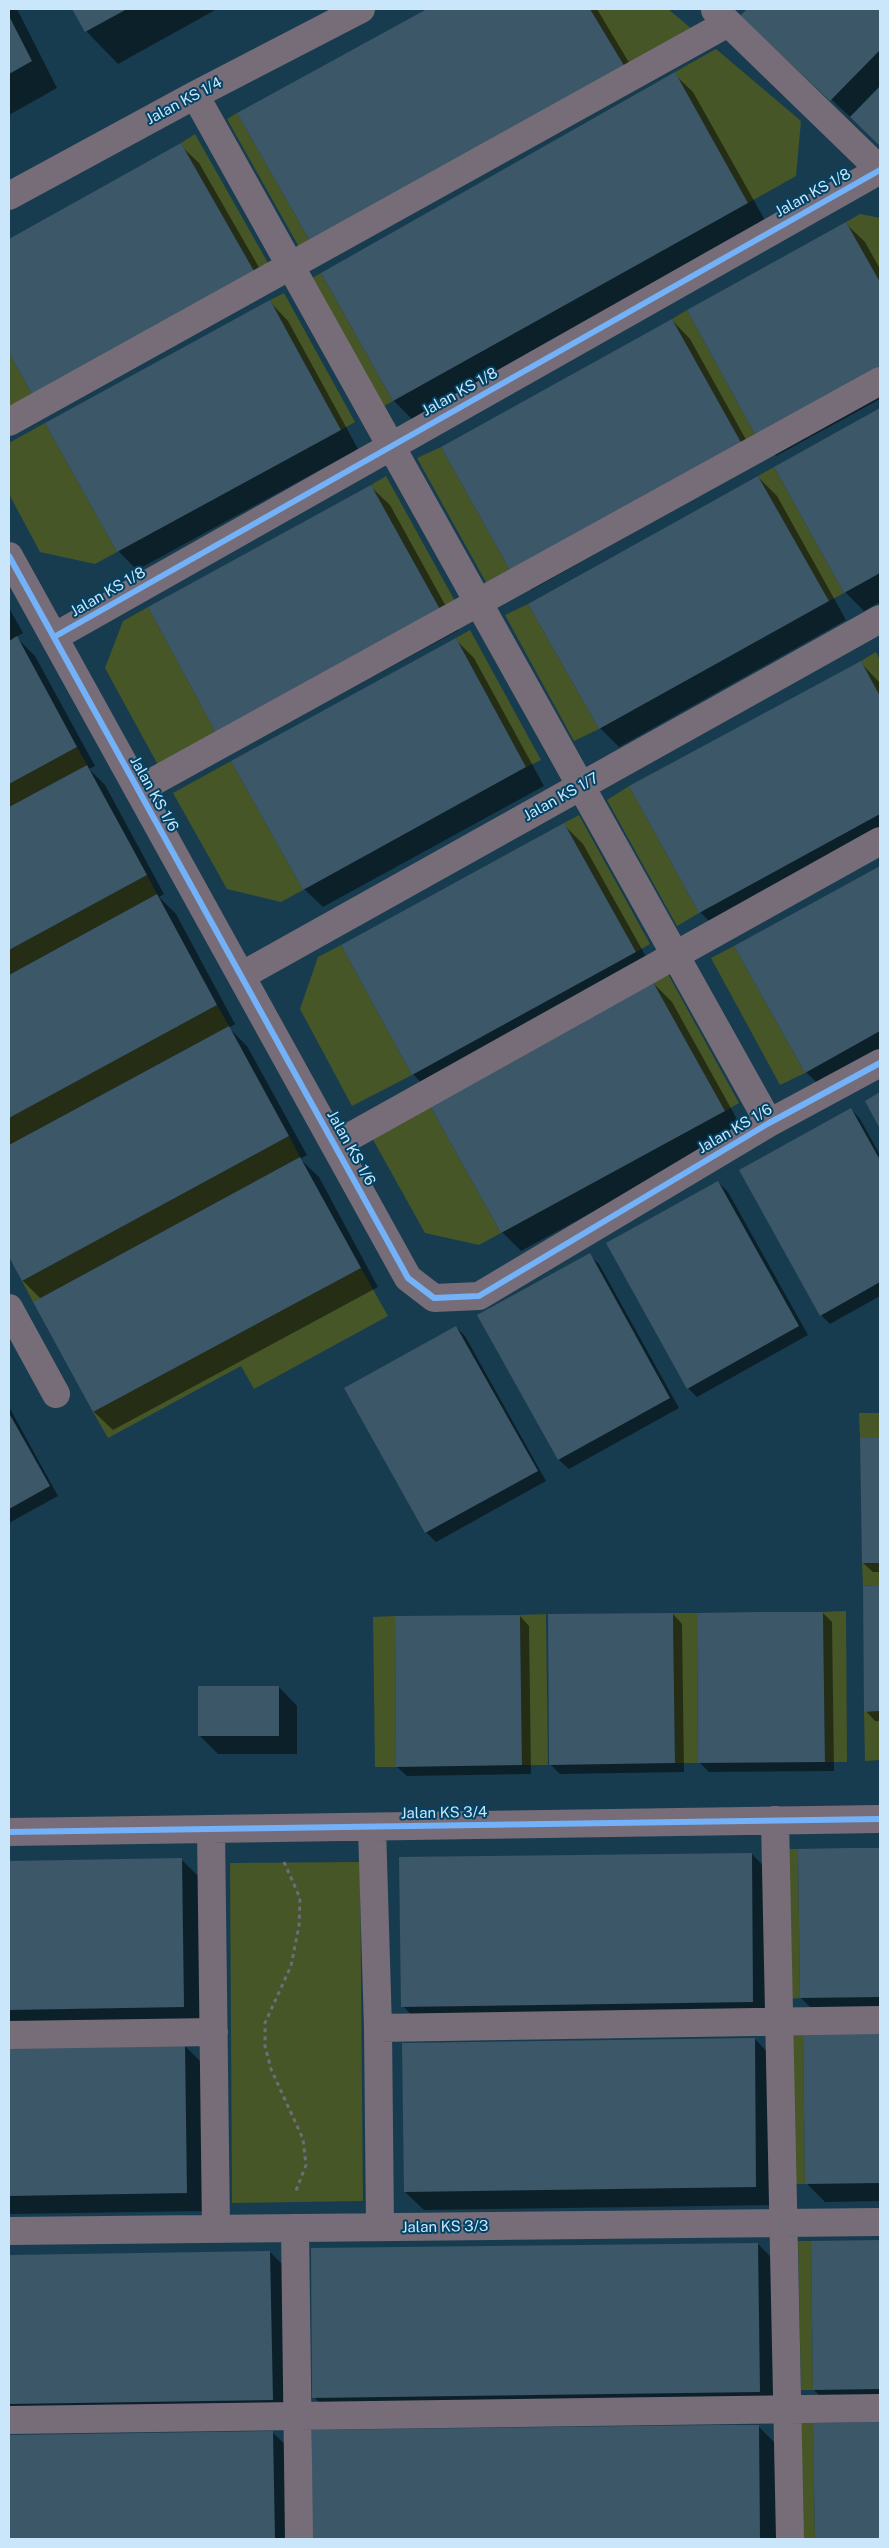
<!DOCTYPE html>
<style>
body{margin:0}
#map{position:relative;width:889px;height:2548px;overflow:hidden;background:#183c4f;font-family:"Public Sans",sans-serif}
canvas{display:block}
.frame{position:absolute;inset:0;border:10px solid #cae6fb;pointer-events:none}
</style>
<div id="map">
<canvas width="889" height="2548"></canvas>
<div class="frame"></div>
</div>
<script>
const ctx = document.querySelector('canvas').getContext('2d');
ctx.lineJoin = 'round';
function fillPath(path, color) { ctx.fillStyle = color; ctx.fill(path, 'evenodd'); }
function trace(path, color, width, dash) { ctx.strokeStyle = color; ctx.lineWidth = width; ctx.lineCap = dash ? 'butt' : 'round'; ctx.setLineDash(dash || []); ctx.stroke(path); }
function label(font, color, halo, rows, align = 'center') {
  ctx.font = font + ' "Public Sans",sans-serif'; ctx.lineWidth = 4; ctx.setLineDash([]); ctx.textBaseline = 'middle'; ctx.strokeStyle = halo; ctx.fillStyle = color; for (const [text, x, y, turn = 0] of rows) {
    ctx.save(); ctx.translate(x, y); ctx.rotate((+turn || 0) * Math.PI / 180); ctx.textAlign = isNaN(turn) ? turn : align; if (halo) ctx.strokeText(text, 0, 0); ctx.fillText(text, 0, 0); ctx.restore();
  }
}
fillPath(new Path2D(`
 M590,9H668L693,30L625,67Z
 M716,49L801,121L796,176L748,203L675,72Z
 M237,113L310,241L299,247L227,119Z
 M195,134L268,263L254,271L181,143Z
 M860,214L880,218V282L846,222Z
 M321,273L393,401L382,407L310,279Z
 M284,293L355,422L341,430L270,300Z
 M687,310L757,438L742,444L672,319Z
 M9,353L32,394L9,407Z
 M45,423L117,552L95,564L40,552L9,494V443Z
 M441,447L511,572L487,584L417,458Z
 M774,467L844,593L829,601L758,476Z
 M386,476L456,603L441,611L371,485Z
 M528,604L599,729L574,741L505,615Z
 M148,607L216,733L158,765L105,668L123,621Z
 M470,630L541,760L526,767L456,638Z
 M876,652L880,660V696L861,661Z
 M77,747L87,765L9,807V784Z
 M231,761L303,890L281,902L227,889L173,793Z
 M629,786L699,913L677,926L607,800Z
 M579,815L650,944L636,952L564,823Z
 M147,875L157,894L9,975V950Z
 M341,945L412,1075L352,1106L300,1009L318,957Z
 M734,946L805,1073L780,1085L711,958Z
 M668,974L739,1103L725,1111L653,982Z
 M217,1005L229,1026L9,1145V1118Z
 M429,1104L501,1233L479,1245L425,1233L371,1136Z
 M289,1136L300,1157L33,1302L22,1281Z
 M361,1268L388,1316L254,1389L241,1366L108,1438L93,1412Z
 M859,1413H880V1438H860Z
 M862,1563H880V1585L863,1586Z
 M846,1611L847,1762H825L823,1612Z
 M673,1613H697L698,1763H675Z
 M546,1614L548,1765H522L520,1615Z
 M395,1616L396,1767H375L373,1617Z
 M880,1711V1760L865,1761L864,1712Z
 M786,1849H798L800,1998L788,1999Z
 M360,1862L363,2201L232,2203L230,1863Z
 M791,2034H803L805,2184H793Z
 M798,2241H811L813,2390H801Z
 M801,2423H813L815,2539H803Z`), '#465627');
fillPath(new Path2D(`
 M9,9H17L57,88L9,115Z
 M74,9H217L118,64L86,31Z
 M429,9H597L643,86L330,259L238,113Z
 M749,9H880V145L742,16Z
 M674,74L693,92L766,222L412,419L394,401Z
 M180,145L199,163L272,290L33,394L9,350V240Z
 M846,224L865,242L880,269V399L776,456L758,437Z
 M270,302L288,321L358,449L137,570L118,551Z
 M672,320L690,339L759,463L531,590L512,571Z
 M880,410V602L864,611L845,592L776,467Z
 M758,477L777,496L846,620L619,747L600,728Z
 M371,487L390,505L459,630L236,751Z
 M9,608L23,633L16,637L35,656L95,766L89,769L105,785L164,894L159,897L176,914L235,1024L229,1028L247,1046L307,1155L300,1159L319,1177L378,1287L113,1430L94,1412L35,1302L41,1299L23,1281L9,1255Z
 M456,640L474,658L544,786L323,907L304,889Z
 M860,662L880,683V843L719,931L700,912L631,787Z
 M564,825L583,844L654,971L431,1093L413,1074Z
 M880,868V1060L825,1091L806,1072L736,947Z
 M653,983L672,1002L743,1130L521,1251L502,1232Z
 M851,1109L860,1119L880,1155V1296L830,1324L821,1315Z
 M718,1182L728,1192L808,1335L697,1397L688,1388Z
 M589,1255L599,1264L679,1408L569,1469L559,1460L479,1315Z
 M456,1327L465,1336L546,1481L436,1542L426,1532L346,1388Z
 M9,1407L58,1496L9,1523Z
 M861,1439H880V1572H873L863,1563Z
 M864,1587H880V1721H875L866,1711Z
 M823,1613L832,1622L834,1771L709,1772L699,1762Z
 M673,1614L682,1624L684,1772L560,1774L550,1764Z
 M520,1616L529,1626L531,1774L407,1776L397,1767Z
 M279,1687L297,1706V1754H218L200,1736Z
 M880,1849V2016L820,2017L801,1998L799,1850Z
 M752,1854L770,1873L772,2020L421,2025L403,2006Z
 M181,1859L200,1878L202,2026L9,2028V1862Z
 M880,2034V2201L825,2202L806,2183L804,2036Z
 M755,2039L773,2058L774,2205L424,2210L405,2192Z
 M184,2045L203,2064L205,2211L9,2214V2048Z
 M880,2241V2408L833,2409L814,2390L812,2242Z
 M758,2244L777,2263L778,2410L332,2416L314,2397Z
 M270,2252L289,2271L291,2418L9,2423V2256Z
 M880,2423V2539H816L814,2424Z
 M758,2426L777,2445L778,2539H314L313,2431Z
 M273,2433L292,2451L293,2539H9V2436Z`), '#0007');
fillPath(new Path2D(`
 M72,9H127L85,32Z
 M427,9H590L625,67L310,241L237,113Z
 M747,9H880V50L830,101L740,16Z
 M9,16L32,61L9,74Z
 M675,72L748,203L393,401L321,273Z
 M880,86V146L850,117Z
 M181,143L254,271L32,394L9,353V239Z
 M846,222L880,282V369L757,438L687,310Z
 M270,300L341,430L117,552L45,423Z
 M672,319L742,444L511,572L441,447Z
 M880,408V573L844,593L774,467Z
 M758,476L829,601L599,729L528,604Z
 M371,485L441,611L216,733L148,607Z
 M17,636L77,747L9,784V641Z
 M456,638L526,767L303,890L231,761Z
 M861,661L880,696V814L699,913L629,786Z
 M87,765L147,875L9,950V807Z
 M564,823L636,952L412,1075L341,945Z
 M880,866V1031L805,1073L734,946Z
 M157,894L217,1005L9,1118V975Z
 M653,982L725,1111L501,1233L429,1104Z
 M229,1026L289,1136L22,1281L9,1257V1145Z
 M880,1092V1129L865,1101Z
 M851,1108L880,1160V1282L820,1316L739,1170Z
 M300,1157L361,1268L93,1412L33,1302Z
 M718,1181L799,1326L687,1389L606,1243Z
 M590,1253L670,1398L558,1460L477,1315Z
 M456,1326L538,1471L425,1533L344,1388Z
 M9,1413L50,1486L9,1509Z
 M860,1438H880V1563H862Z
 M880,1585V1711L864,1712L863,1586Z
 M760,1612H823L825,1762L698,1763L697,1613Z
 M673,1613L675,1763L549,1765L548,1614Z
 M520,1615L522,1765L396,1767L395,1616Z
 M198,1686H279V1736H198Z
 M848,1848H880V1997L800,1998L798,1849Z
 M752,1853L753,2002L401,2007L399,1857Z
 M182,1858L184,2007L9,2010V1861Z
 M880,2033V2183L805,2184L803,2034Z
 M755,2038L756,2187L404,2192L402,2043Z
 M185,2044L187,2193L9,2196V2046Z
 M880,2240V2389L813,2390L811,2241Z
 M758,2243L760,2392L312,2398L311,2248Z
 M270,2251L273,2400L9,2404V2255Z
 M880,2422V2539H815L813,2423Z
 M713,2425H759L760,2539H312V2430Z
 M273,2431L275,2539H9V2435Z`), '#3c5767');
trace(new Path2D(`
 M284,1862L300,1898L299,1926L291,1966L265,2023V2046L271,2069L303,2139L306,2165L295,2193`), '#6f6c78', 3, [4, 4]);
trace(new Path2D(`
 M715,10L880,170
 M195,95L769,1123
 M9,196L195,95L361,9
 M9,422L728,23
 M9,556L408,1278L434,1298L479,1296L769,1123L880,1063
 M54,637L880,170
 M138,790L880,381
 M241,976L880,619
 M335,1145L880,841
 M9,1308L56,1394
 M775,1820L790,2539
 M372,1827L378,2028L380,2227
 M211,1829L216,2229
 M9,1832L880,1819
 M378,2028L880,2020
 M9,2035L214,2032
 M295,2228L299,2539
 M9,2231L880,2222
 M9,2420L880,2408`), '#766d78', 28);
trace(new Path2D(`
 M9,556L408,1278L434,1298L479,1296L769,1123L880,1063
 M54,637L880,170
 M9,1832L880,1819`), '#73b2f8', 6);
label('15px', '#cae6fb', '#024365', [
 ["Jalan KS 1/4",184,101,-28],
 ["Jalan KS 1/8",813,193,-29],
 ["Jalan KS 1/8",460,392,-29],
 ["Jalan KS 1/8",108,592,-30],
 ["Jalan KS 1/6",154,794,61],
 ["Jalan KS 1/7",561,797,-29],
 ["Jalan KS 1/6",735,1129,-30],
 ["Jalan KS 1/6",351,1148,61],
 ["Jalan KS 3/4",444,1813,-1],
 ["Jalan KS 3/3",445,2227,-1]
]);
</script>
